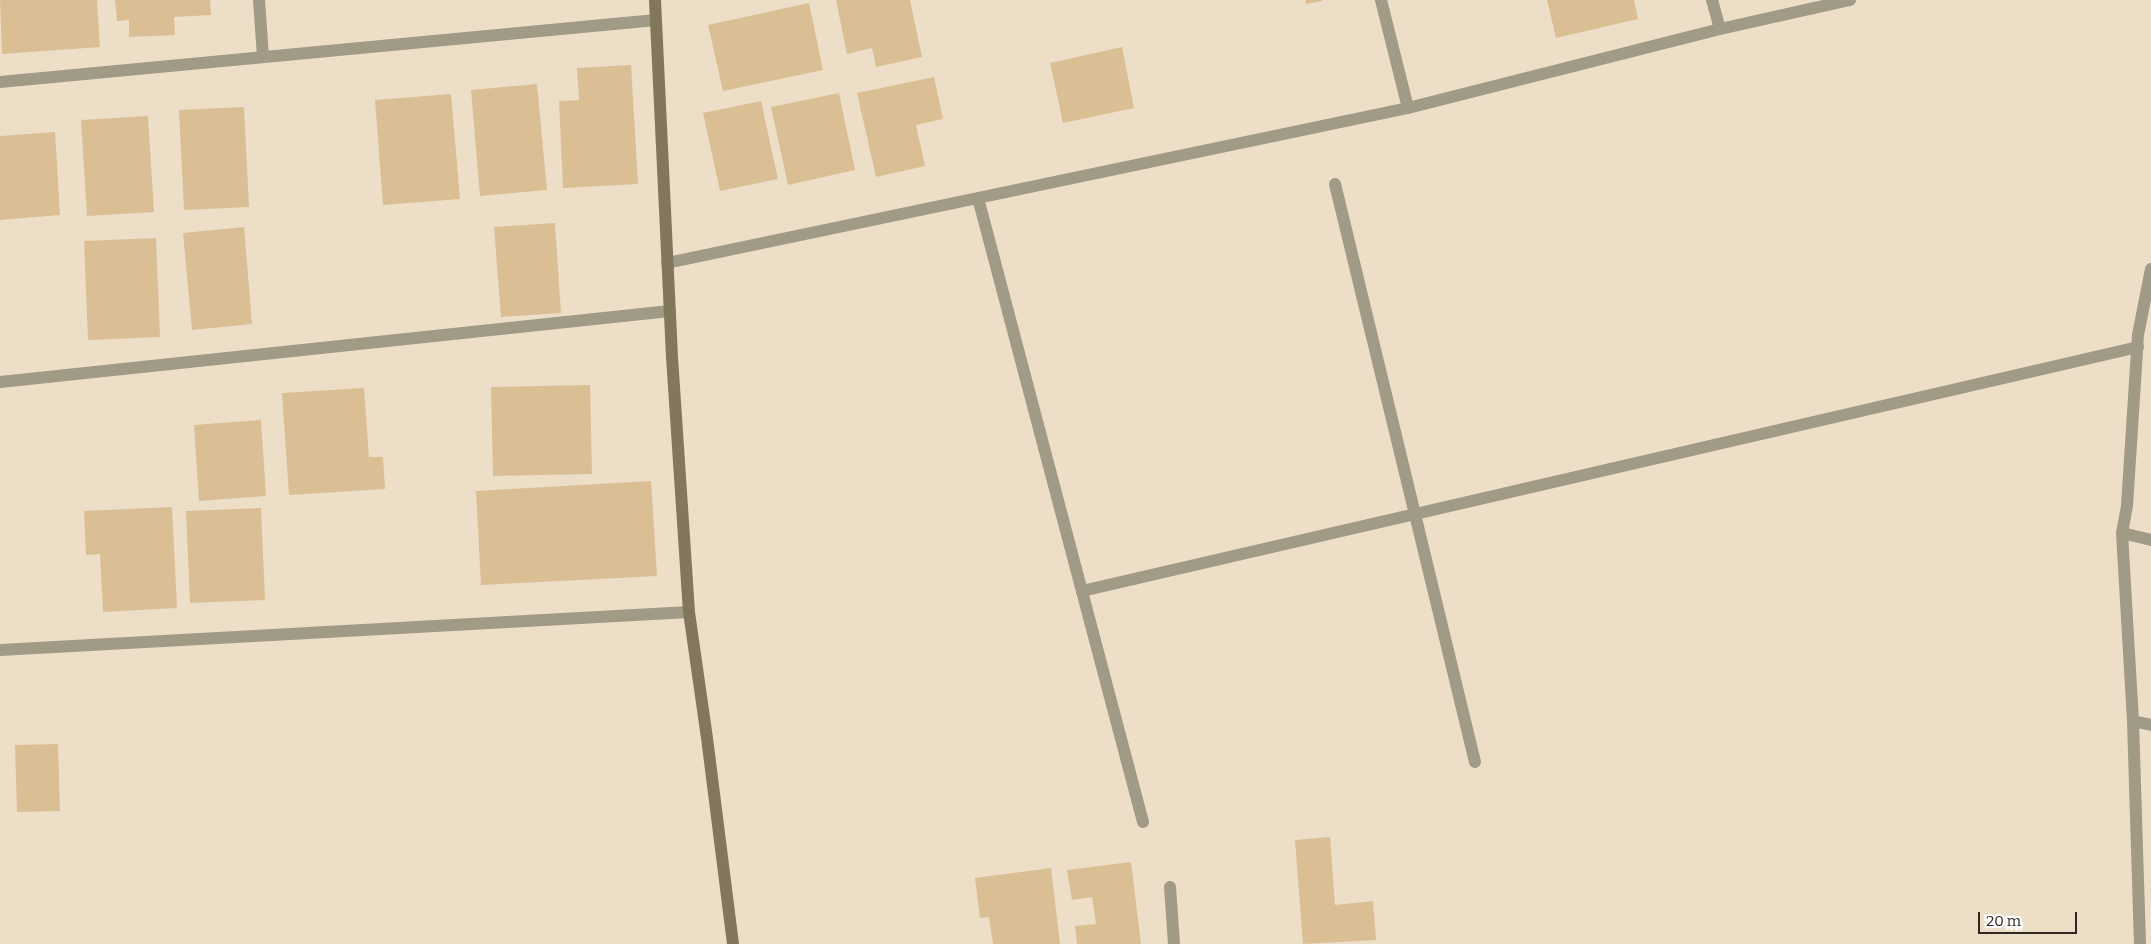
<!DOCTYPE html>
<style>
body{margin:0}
#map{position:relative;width:2151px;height:944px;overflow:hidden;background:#eddec8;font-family:Bitter,serif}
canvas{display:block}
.scale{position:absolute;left:1978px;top:912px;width:99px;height:22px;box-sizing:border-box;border:2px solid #2e2820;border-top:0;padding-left:6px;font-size:15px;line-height:18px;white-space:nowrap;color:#2e2820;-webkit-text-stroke:4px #fff;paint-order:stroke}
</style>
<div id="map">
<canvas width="2151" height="944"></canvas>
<div class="scale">20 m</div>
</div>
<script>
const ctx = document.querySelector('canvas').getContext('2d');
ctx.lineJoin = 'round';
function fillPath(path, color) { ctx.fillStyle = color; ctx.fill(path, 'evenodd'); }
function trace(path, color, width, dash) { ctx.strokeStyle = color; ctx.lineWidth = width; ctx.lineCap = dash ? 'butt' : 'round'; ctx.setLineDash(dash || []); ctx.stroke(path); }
fillPath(new Path2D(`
 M0,0H97L100,47L2,54Z
 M115,0H210L211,15L174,17L175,35L129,37V20L117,21Z
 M836,0H910L922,57L876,67L872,48L847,54Z
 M1305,0H1322V1L1306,4Z
 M1547,0H1634L1638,19L1556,38Z
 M809,3L823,70L723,91L708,25Z
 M1122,47L1134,108L1063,123L1050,63Z
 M631,65L638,184L563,188L559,101L579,100L577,68Z
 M934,77L943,119L916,125L925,166L876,177L857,93Z
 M537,84L547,190L480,196L471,90Z
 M839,93L855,170L788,185L771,107Z
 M451,94L460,199L383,205L375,100Z
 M761,101L778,179L720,191L703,113Z
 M244,107L249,207L184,210L179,110Z
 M148,116L154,212L87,216L81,120Z
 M55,132L60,215L0,220V136Z
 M555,223L561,313L501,317L494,227Z
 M244,227L252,324L192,330L183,233Z
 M156,238L160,337L88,340L84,241Z
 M590,385L592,474L493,476L491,387Z
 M364,388L369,457H383L385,489L289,495L282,393Z
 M261,420L266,496L199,501L194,425Z
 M651,481L657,576L481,585L476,491Z
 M172,507L177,608L103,612L100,554L86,555L84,511Z
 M261,508L265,600L190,603L186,511Z
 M58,744L60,811L17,812L15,745Z
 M1330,837L1335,905L1373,901L1376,940L1303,944L1295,840Z
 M1131,862L1141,944H1077L1075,926L1096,924L1092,897L1072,900L1067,870Z
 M1051,868L1060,944H993L989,917L980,918L975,878Z`), '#dabf94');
trace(new Path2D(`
 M1335,184L1475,762
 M1082,591L2138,347`), '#a09a86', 12);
trace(new Path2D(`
 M259,0L263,57
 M1381,0L1408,108
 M1712,0L1720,29
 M0,82L656,20
 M978,198L1143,822
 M667,263L1408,108L1720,29L1850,0
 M0,382L670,311
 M2122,533L2151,540
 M0,650L689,612
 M2133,721L2151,725
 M1170,887L1174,944
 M2140,944L2133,721L2122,533L2127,506L2138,335L2151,269`), '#a09a86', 12);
trace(new Path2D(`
 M655,0L672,357L689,612L707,738L733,944`), '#81785b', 12);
</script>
